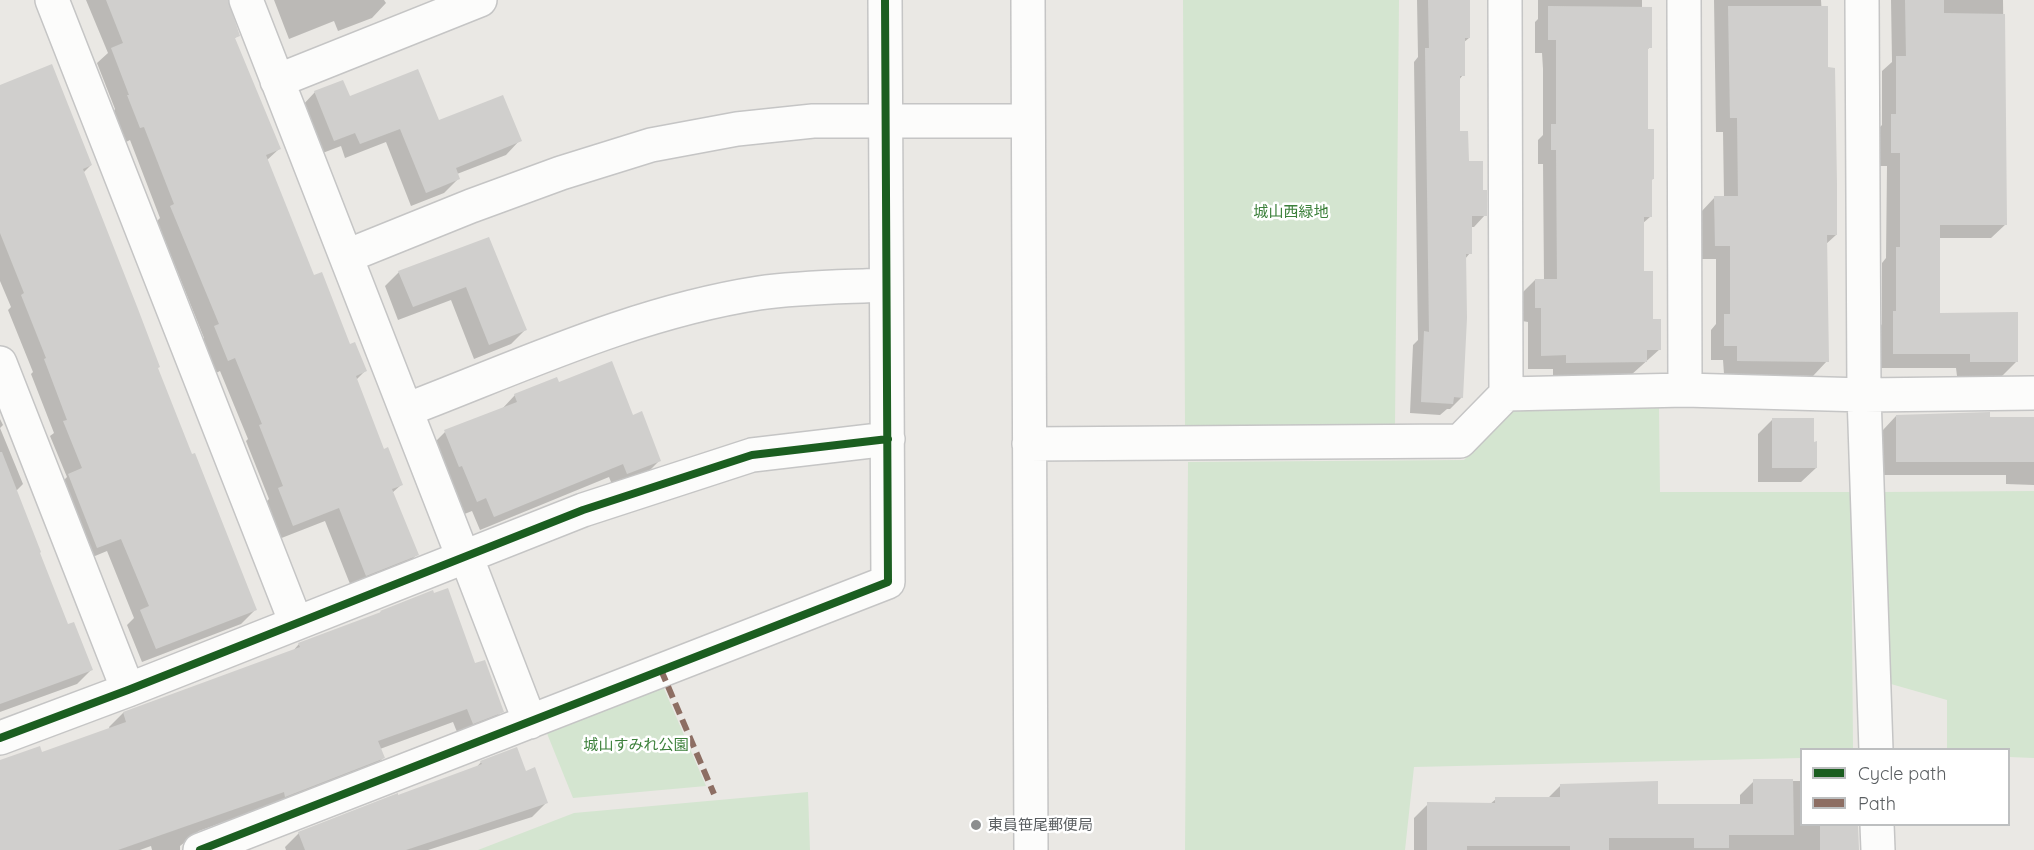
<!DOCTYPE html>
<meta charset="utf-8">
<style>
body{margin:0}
#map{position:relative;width:2034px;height:850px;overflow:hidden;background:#eae8e4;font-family:Quicksand,sans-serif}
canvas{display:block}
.legend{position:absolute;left:1800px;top:748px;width:210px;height:78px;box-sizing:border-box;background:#fff;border:2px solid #bdbfc0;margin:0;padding:8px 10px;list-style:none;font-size:18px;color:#5a5e61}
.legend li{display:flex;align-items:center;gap:12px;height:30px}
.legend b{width:30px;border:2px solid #bdbfc0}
</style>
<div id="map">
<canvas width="2034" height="850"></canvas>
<ul class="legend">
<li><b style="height:8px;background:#1b5e20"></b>Cycle path</li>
<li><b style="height:8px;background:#8d6e63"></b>Path</li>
</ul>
</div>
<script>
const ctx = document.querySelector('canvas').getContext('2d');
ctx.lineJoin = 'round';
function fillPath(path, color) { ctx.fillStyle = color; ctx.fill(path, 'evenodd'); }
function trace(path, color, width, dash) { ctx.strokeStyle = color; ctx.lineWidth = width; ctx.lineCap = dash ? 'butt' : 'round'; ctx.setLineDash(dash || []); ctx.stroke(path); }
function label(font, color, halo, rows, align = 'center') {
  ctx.font = font + ' Quicksand,"Noto Sans JP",sans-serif'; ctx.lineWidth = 5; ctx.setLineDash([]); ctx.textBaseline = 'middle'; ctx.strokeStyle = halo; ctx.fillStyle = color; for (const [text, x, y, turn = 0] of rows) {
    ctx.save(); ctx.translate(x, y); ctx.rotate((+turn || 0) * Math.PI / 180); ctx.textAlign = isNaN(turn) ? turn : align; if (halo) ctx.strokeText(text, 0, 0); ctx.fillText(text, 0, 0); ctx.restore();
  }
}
fillPath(new Path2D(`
 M1183,0H1399L1395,425L1185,427Z
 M1659,408L1660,492H1851L1853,749L1802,750L1801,758L1414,767L1405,850H1185L1188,462L1464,460L1509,410Z
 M2034,491V758L2009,757L2008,750L1947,749V700L1891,684L1883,492Z
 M662,684L706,786L573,798L546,731Z
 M808,792L810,850H478L574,813Z`), '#d4e5d0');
fillPath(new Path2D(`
 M86,0H226L238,35L234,39L279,149L266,161L313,277L349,346L365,371L356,380L383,451L401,485L392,493L417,554L403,569L352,589L325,521L279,539L265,503L269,499L246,441L248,439L220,371L214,374L200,341L204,338L157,221L160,218L130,140L126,142L114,111L115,109L97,63L108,53Z
 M274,0H384L386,3L372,18L338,31L334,21L289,39Z
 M1417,0H1468L1469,38L1463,43V75L1458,81L1459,133L1467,163L1482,192L1485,215L1474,227H1470V253L1465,259L1462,397L1450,409H1447L1440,415L1410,413L1413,345L1418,340L1414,62L1418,57Z
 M1538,0H1642V9L1650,47L1646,51L1647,130L1653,179L1650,181V217L1642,224V273L1652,320L1660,349L1631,375L1553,376V369H1528V322L1522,321L1521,294L1535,280L1544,281L1543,164H1538V140L1543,135V69L1542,53H1535V22L1538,19Z
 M1714,0H1821L1836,235L1825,245L1827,361L1813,376L1724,374L1723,360H1711V330L1716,324V259H1701V212L1715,197H1724L1723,132H1716Z
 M1891,0H2003L2006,224L1991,238H1938L1939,314L2016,362L2002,376H1957L1956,368H1880V327L1882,324V263L1886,258L1887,166H1878L1877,130L1882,125V71L1892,62Z
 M0,87L91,165L83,173L156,368L255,610L241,624L142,662L127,625L134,618L107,551L83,561L55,489L67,477L50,436L54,433L31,374L33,372L8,310L11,307L0,281Z
 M315,92L349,98L438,122L520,140L506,155L457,174L458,179L444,193L411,206L386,142L345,158L341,146L320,154L301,107Z
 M488,239L525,330L511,344L474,359L451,300L398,320L385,286L399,272Z
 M558,384L632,417L660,460L645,475L613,487L609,477L480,530L472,511L462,515L431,446L445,432L501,410L515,395Z
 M1896,416L2034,419V485L2006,484V475H1883V430Z
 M0,419L3,425L0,428L23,484L16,491L67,626L91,670L77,684L0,712Z
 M1773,419L1816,468L1801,482H1758V434Z
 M432,592L502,711L488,725L459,737L453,722L380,749L383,758L369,772L271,810L270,805L199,831L180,846V850H152L151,846L140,850H0V775L110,729L109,727L123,713L292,652L299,644L377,615L381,612Z
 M481,762L525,773L546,803L532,817L428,850H286L285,847L299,833L475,769Z
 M1754,781H1802V824H1848L1857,850H1414V818L1428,804H1490L1496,799L1548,798L1561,785L1657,805L1740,806V795Z`), '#0003');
fillPath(new Path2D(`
 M106,0H228L240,36L235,38L281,149L266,155L314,275L322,272L350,344L355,342L367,371L356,376L384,449L388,447L403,485L392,489L419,555L366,576L339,508L293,526L278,488L283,486L259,425L262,424L235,358L228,361L214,326L219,324L170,206L174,204L144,127L140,128L127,95H129L111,48L123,43Z
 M1428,0H1470V38H1465V76H1460V131H1468L1469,161H1483V190H1487V216H1472V254H1466L1467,318L1463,398L1454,397L1453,404L1421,402L1424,331L1429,332L1425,48H1429Z
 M1905,0H1944V13L2005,14L2007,225H1940V313L2018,312V362H1970V354H1893V311H1896V247H1900V153H1891V114H1896V56H1906Z
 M1548,6L1652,7V48H1648V129H1654V179H1652V217H1644V271H1653V319H1661V350H1647V362L1566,363V355L1541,356V308H1535V279H1557L1556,150H1551V124H1556V40H1548Z
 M1728,6H1828V67L1835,68L1837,184V235H1827L1829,362L1737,361V346H1724V314H1730V246H1715L1714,196H1738L1737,118H1730Z
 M52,64L92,165L83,169L138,309L160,367L158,368L192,454L195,453L257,610L156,649L140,610L149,606L121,539L97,548L68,474L82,468L63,421L67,420L44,359L46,358L21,295L24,293L0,233V85Z
 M418,69L439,120L503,95L522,141L456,168L460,179L426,193L400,129L360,144L355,133L334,141L314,91L343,80L350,96Z
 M489,237L527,330L489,345L466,287L413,307L398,271Z
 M612,361L633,415L642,411L661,461L627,474L623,464L494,517L486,498L477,502L462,466L459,467L444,430L517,402L514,394L557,377L559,382Z
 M1990,412V417H2034V462H1896V415Z
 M1772,418H1814V442L1817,441V468H1772Z
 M0,452H2L41,552L40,553L68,624L74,622L93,670L0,704Z
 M448,588L475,663L485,660L504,712L473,724L467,709L378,741L385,758L285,797L284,792L118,850H0V760L40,746L42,752L126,722L123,712L300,647L298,643L381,612L380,611L433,590L434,593Z
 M517,747L526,771L535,767L548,803L406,850H305L298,832L398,793V795L482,764L480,761Z
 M1753,779H1793L1794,835H1729V848H1694V838H1609V850H1570V846H1467V850H1427V802L1495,803V797H1560V784L1658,781V804H1753Z
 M1820,825H1858L1859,850H1820Z`), '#d0cfcd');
const minor = new Path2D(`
 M52,0L296,623
 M246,0L463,557
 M1028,0L1031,850
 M1684,0L1685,390
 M1862,0L1864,395L1876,750
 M277,81L480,0
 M347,256L471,206L561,173L651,145L737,129L813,121H1028
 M0,363L128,690
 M1506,394L1685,390L1864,395L2034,393
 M406,410C521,366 636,312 759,293C800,287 843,287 885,285
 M1029,444L1460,441L1506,394L1505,0
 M466,556L530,722
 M0,738L128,690L583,510L752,455L888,439
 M1877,824L1878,850
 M200,850L888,582L885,0`);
trace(minor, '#c5c5c5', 36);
trace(minor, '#fcfcfb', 33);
trace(new Path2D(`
 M661,670L714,794`), '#8d6e63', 6, [12, 6]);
trace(new Path2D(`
 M0,738L128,690L583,510L752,455L888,439
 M200,850L888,582L885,0`), '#1b5e20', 8);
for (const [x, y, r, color] of [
 [976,825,6,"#8c8e8f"]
]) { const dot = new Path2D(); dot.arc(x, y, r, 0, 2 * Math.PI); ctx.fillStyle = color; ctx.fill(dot); trace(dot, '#fff', 2); }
label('15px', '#3c803b', '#fff', [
 ["城山西緑地",1291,212],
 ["城山すみれ公園",636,745]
]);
label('15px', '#5a5e61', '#fff', [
 ["東員笹尾郵便局",988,825]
], 'left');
</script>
